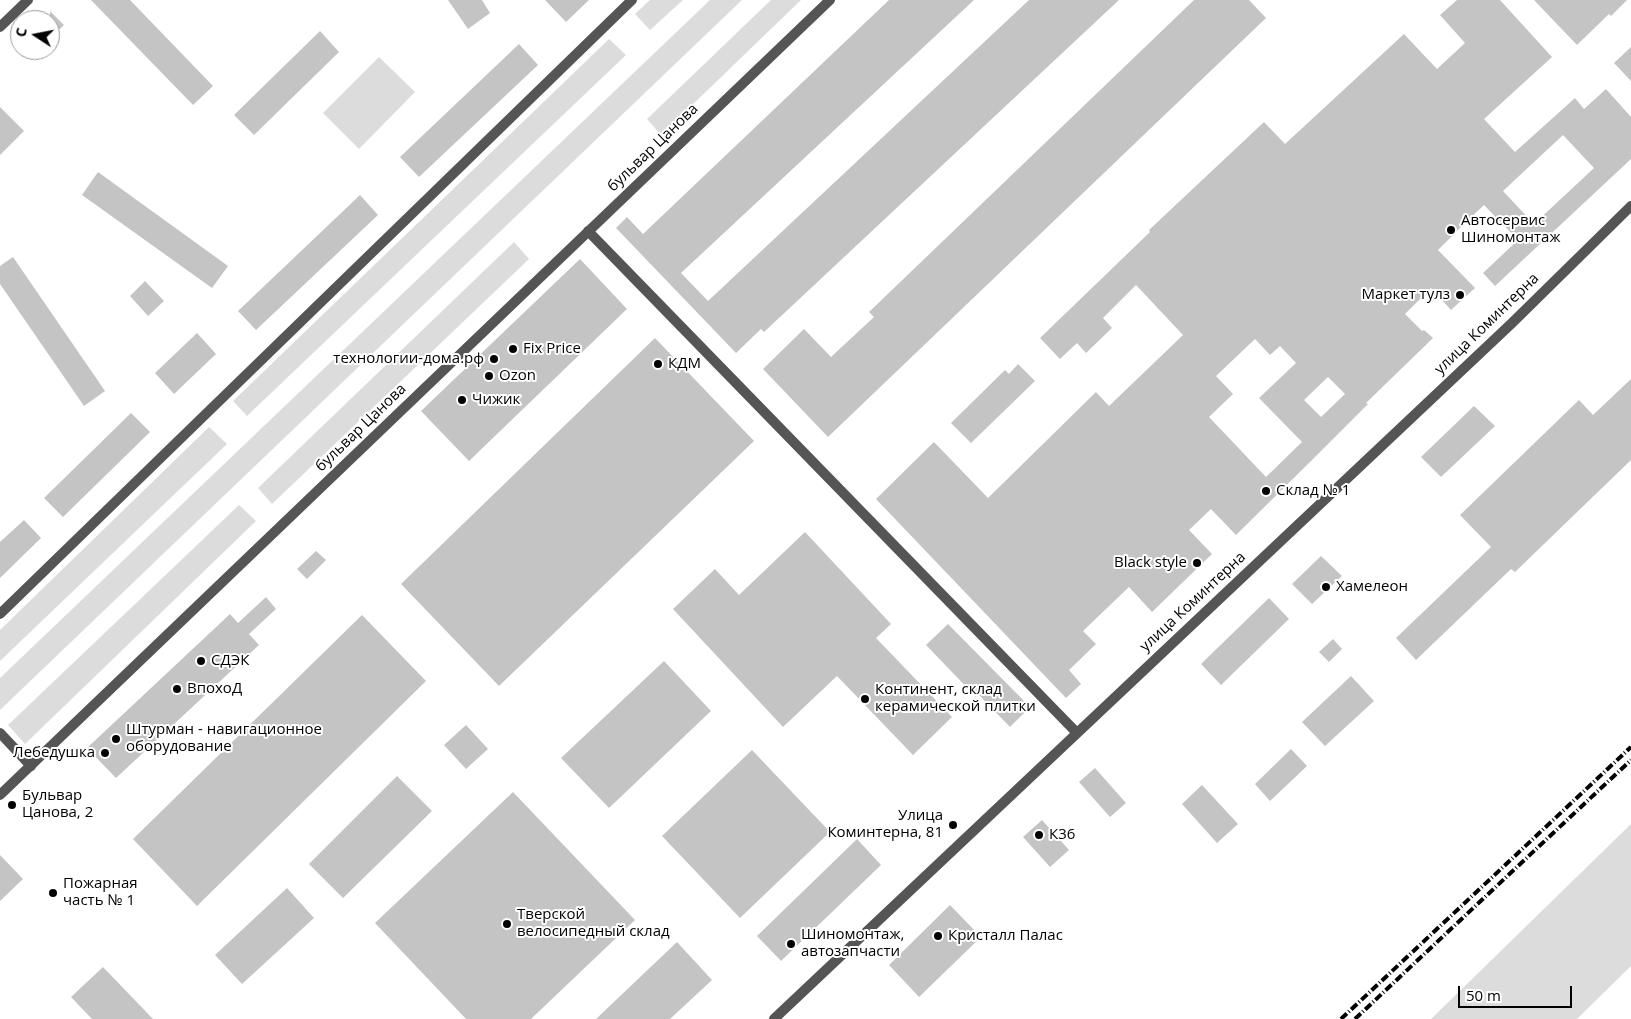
<!DOCTYPE html>
<meta charset="utf-8">
<style>
body{margin:0}
#map{position:relative;width:1631px;height:1019px;overflow:hidden;background:#fff;font-family:"Open Sans",sans-serif}
canvas{display:block}
.north{position:absolute;left:10px;top:10px;width:50px;height:50px;box-sizing:border-box;background:#fff;border:1px solid #999;border-radius:50%;rotate:281deg;font-size:14px;font-weight:700;line-height:20px;text-align:center;color:#000}
.north::after{content:'';display:block;margin:auto;width:18px;height:22px;background:#000;clip-path:polygon(50% 0,100% 100%,50% 72%,0 100%)}
.scale{position:absolute;left:1458px;top:986px;width:114px;height:22px;box-sizing:border-box;border:2px solid #000;border-top:0;padding-left:6px;font-size:15px;line-height:18px;white-space:nowrap;color:#000;-webkit-text-stroke:4px #fff;paint-order:stroke}
</style>
<div id="map">
<canvas width="1631" height="1019"></canvas>
<div class="north">С</div>
<div class="scale">50 m</div>
</div>
<script>
const ctx = document.querySelector('canvas').getContext('2d');
ctx.lineJoin = 'round';
function fillPath(path, color) { ctx.fillStyle = color; ctx.fill(path, 'evenodd'); }
function trace(path, color, width, dash) { ctx.strokeStyle = color; ctx.lineWidth = width; ctx.lineCap = dash ? 'butt' : 'round'; ctx.setLineDash(dash || []); ctx.stroke(path); }
function label(font, color, halo, rows, align = 'center') {
  ctx.font = font + ' "Open Sans",sans-serif'; ctx.lineWidth = 4; ctx.setLineDash([]); ctx.textBaseline = 'middle'; ctx.strokeStyle = halo; ctx.fillStyle = color; for (const [text, x, y, turn = 0] of rows) {
    ctx.save(); ctx.translate(x, y); ctx.rotate((+turn || 0) * Math.PI / 180); ctx.textAlign = isNaN(turn) ? turn : align; if (halo) ctx.strokeText(text, 0, 0); ctx.fillText(text, 0, 0); ctx.restore();
  }
}
fillPath(new Path2D(`
 M650,0H683L650,30L635,14Z
 M710,0H742L0,710V678Z
 M771,0H801L661,135L647,119Z
 M609,39L626,55L247,416L233,401Z
 M379,57L415,92L359,149L323,113Z
 M514,242L529,259L272,504L258,488Z
 M209,427L227,444L0,661V630Z
 M239,505L256,521L25,744L8,725Z
 M1631,824V966L1577,1019H1431Z`), '#dcdcdc');
fillPath(new Path2D(`
 M91,0H130L213,86L193,105Z
 M448,0H482L490,13L468,29Z
 M545,0H589L566,22Z
 M889,0H974L681,273L708,301L1029,0H1119L764,332L761,329L736,353L616,228L627,217L643,234Z
 M1194,0H1249L1266,18L828,437L763,369L804,329L831,357L874,317L869,312Z
 M1457,0H1500L1552,57L1484,119L1515,152L1575,98L1584,109L1606,89L1631,117V159L1495,286L1483,273L1518,240L1484,205L1466,222L1438,250L1475,288L1451,310L1431,288L1405,314L1422,331L1424,330L1433,338L1366,403L1368,404L1311,461L1236,535L1211,509L1189,530L1212,554L1152,612L1129,587L1083,631L1096,644L1069,670L1081,684L1066,698L876,499L934,442L988,498L1096,392L1109,406L1183,335L1136,285L1103,318L1112,328L1086,353L1077,343L1060,359L1040,338L1150,232L1149,230L1264,122L1285,144L1404,34L1437,69L1465,43L1440,15ZM1563,135L1594,168L1534,224L1503,191ZM1255,339L1270,355L1280,346L1296,363L1259,398L1302,442L1266,477L1209,417L1233,394L1216,376ZM1328,377L1345,394L1321,417L1304,400Z
 M1534,0H1627L1611,16L1609,14L1577,45Z
 M50,11L64,25L50,39Z
 M320,31L339,52L254,135L234,115Z
 M519,44L538,65L419,177L400,157Z
 M1631,47V81L1614,63Z
 M0,107L24,131L0,155Z
 M98,172L228,266L212,288L82,195Z
 M360,195L378,215L256,330L238,311Z
 M13,257L105,391L84,406L0,284V266Z
 M580,259L627,309L469,461L421,411Z
 M145,281L164,301L148,316L130,296Z
 M197,333L216,354L174,394L155,373Z
 M655,338L754,441L499,686L401,584Z
 M1018,364L1035,381L971,443L951,423L1005,370L1009,374Z
 M1631,379V460L1515,572L1511,569L1416,660L1396,638L1491,547L1460,515L1579,400L1593,415Z
 M1474,406L1495,426L1441,477L1421,457Z
 M131,413L150,432L63,517L44,498Z
 M24,520L41,538L0,578V542Z
 M805,532L891,624L876,638L952,717L913,755L837,676L783,727L673,609L715,569L739,595Z
 M316,551L326,560L307,579L297,569Z
 M1321,556L1342,576L1312,604L1292,584Z
 M266,597L276,609L249,634L259,645L116,778L87,748L230,614L238,623Z
 M1269,598L1289,619L1221,685L1201,664Z
 M362,615L426,681L197,906L133,839Z
 M948,624L1030,707L1010,727L978,694L976,697L926,645Z
 M1333,639L1342,649L1329,662L1319,652Z
 M664,661L711,711L609,808L561,758Z
 M1351,676L1374,701L1325,746L1302,722Z
 M466,725L488,749L466,769L444,745Z
 M1291,749L1307,766L1270,801L1255,784Z
 M752,750L830,832L740,918L662,836Z
 M1095,768L1126,803L1110,817L1079,782Z
 M397,776L432,811L343,898L309,864Z
 M1202,785L1238,824L1217,843L1182,804Z
 M513,792L635,920L531,1019H466L375,923Z
 M1042,820L1069,850L1050,867L1023,837Z
 M857,839L881,865L781,961L757,936Z
 M0,855L23,879L0,901Z
 M287,888L314,918L242,984L215,955Z
 M950,905L981,937L919,997L889,965Z
 M677,942L712,980L670,1019H596Z
 M103,967L153,1019H92L71,997Z`), '#c4c4c4');
trace(new Path2D(`
 M0,614L632,0
 M0,733L31,766`), '#555', 10);
trace(new Path2D(`
 M0,27L28,0
 M588,231L1076,732
 M0,795L830,0
 M774,1019L1512,323L1631,206`), '#555', 10);
trace(new Path2D(`
 M1341,1019L1631,747
 M1355,1019L1631,760`), '#000', 4, [8, 2.5, 1, 2.5]);
for (const [x, y, r, color] of [
 [1451,230,5,"#000"],
 [1460,295,5,"#000"],
 [513,349,5,"#000"],
 [494,359,5,"#000"],
 [658,364,5,"#000"],
 [489,376,5,"#000"],
 [462,400,5,"#000"],
 [1266,491,5,"#000"],
 [1197,563,5,"#000"],
 [1326,587,5,"#000"],
 [201,661,5,"#000"],
 [177,689,5,"#000"],
 [865,699,5,"#000"],
 [116,739,5,"#000"],
 [105,753,5,"#000"],
 [12,805,5,"#000"],
 [953,825,5,"#000"],
 [1039,835,5,"#000"],
 [53,893,5,"#000"],
 [507,924,5,"#000"],
 [938,936,5,"#000"],
 [791,944,5,"#000"]
]) { const dot = new Path2D(); dot.arc(x, y, r, 0, 2 * Math.PI); ctx.fillStyle = color; ctx.fill(dot); trace(dot, '#fff', 2); }
label('15px', '#000', '#fff', [
 ["бульвар Цанова",653,148,-44],
 ["улица Коминтерна",1487,324,-44],
 ["бульвар Цанова",361,428,-44],
 ["улица Коминтерна",1193,602,-43]
]);
label('15px', '#000', '#fff', [
 ["Автосервис",1461,221],
 ["Шиномонтаж",1461,238],
 ["Маркет тулз",1450,295,"right"],
 ["Fix Price",523,349],
 ["технологии-дома.рф",484,359,"right"],
 ["КДМ",668,364],
 ["Ozon",499,376],
 ["Чижик",472,400],
 ["Склад № 1",1276,491],
 ["Black style",1187,563,"right"],
 ["Хамелеон",1336,587],
 ["СДЭК",211,661],
 ["ВпохоД",187,689],
 ["Континент, склад",875,690],
 ["керамической плитки",875,707],
 ["Штурман - навигационное",126,730],
 ["оборудование",126,747],
 ["Лебедушка",95,753,"right"],
 ["Бульвар",22,796],
 ["Цанова, 2",22,813],
 ["Улица",943,816,"right"],
 ["Коминтерна, 81",943,833,"right"],
 ["К36",1049,835],
 ["Пожарная",63,884],
 ["часть № 1",63,901],
 ["Тверской",517,915],
 ["велосипедный склад",517,932],
 ["Шиномонтаж,",801,935],
 ["автозапчасти",801,952],
 ["Кристалл Палас",948,936]
], 'left');
</script>
